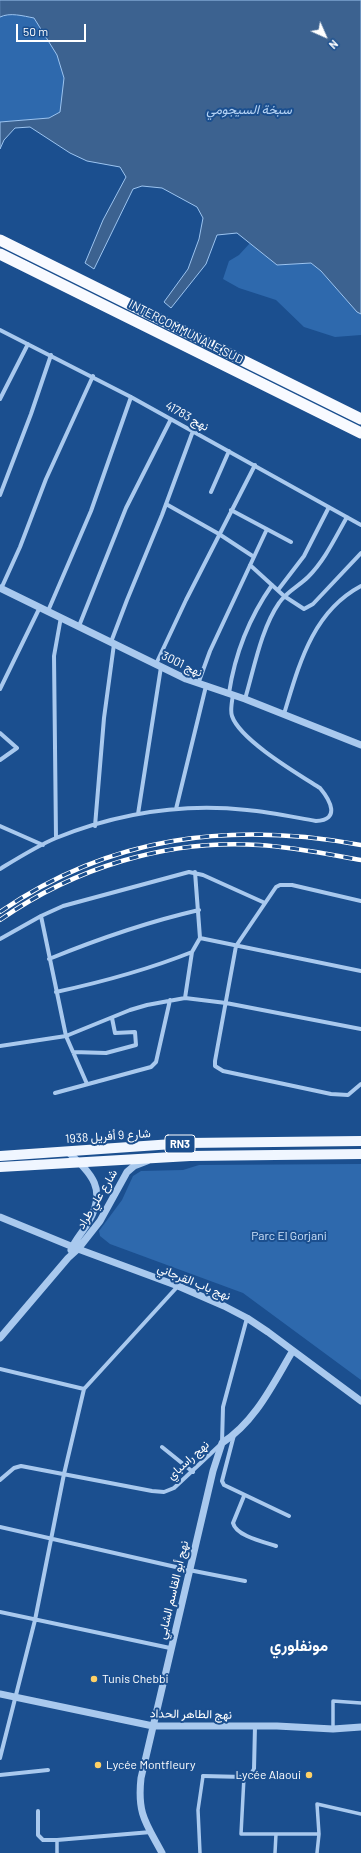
<!DOCTYPE html>
<meta charset="utf-8">
<style>
body{margin:0}
#map{position:relative;width:361px;height:1853px;overflow:hidden;background:#1b4f8f;font-family:Barlow,sans-serif}
canvas{display:block}
.north{position:absolute;left:305px;top:16px;width:40px;height:40px;-webkit-text-stroke:3px #1b4f8f;paint-order:stroke;rotate:135deg;font-size:11px;font-weight:700;line-height:16px;text-align:center;color:#fff}
.north::after{content:'';display:block;margin:auto;width:14px;height:18px;background:#fff;clip-path:polygon(50% 0,100% 100%,50% 72%,0 100%)}
.scale{position:absolute;left:16px;top:24px;width:70px;height:18px;box-sizing:border-box;border:2px solid #fff;border-top:0;padding-left:5px;font-size:12px;line-height:14px;white-space:nowrap;color:#fff;-webkit-text-stroke:3px #1b4f8f;paint-order:stroke}
</style>
<div id="map">
<canvas width="361" height="1853"></canvas>
<div class="north">N</div>
<div class="scale">50 m</div>
</div>
<script>
const ctx = document.querySelector('canvas').getContext('2d');
ctx.lineJoin = 'round';
function fillPath(path, color) { ctx.fillStyle = color; ctx.fill(path, 'evenodd'); }
function trace(path, color, width, dash) { ctx.strokeStyle = color; ctx.lineWidth = width; ctx.lineCap = dash ? 'butt' : 'round'; ctx.setLineDash(dash || []); ctx.stroke(path); }
function label(font, color, halo, rows, align = 'center') {
  ctx.font = font + ' Barlow,Vazirmatn,sans-serif'; ctx.lineWidth = 4; ctx.setLineDash([]); ctx.textBaseline = 'middle'; ctx.strokeStyle = halo; ctx.fillStyle = color; for (const [text, x, y, turn = 0] of rows) {
    ctx.save(); ctx.translate(x, y); ctx.rotate((+turn || 0) * Math.PI / 180); ctx.textAlign = isNaN(turn) ? turn : align; if (halo) ctx.strokeText(text, 0, 0); ctx.fillText(text, 0, 0); ctx.restore();
  }
}
fillPath(new Path2D(`
 M4,15H22L34,18C46,34 62,57 64,78C66,89 62,102 60,112L49,118L0,122V17Z
 M250,243L277,265L311,263L321,271L357,312L361,314V335L335,337L304,327L276,300L239,288L223,279L229,261L239,255Z
 M361,1164V1380L243,1293L110,1244L100,1236L99,1231L122,1200L133,1176L141,1171L183,1170L199,1165Z`), '#2e69ad');
const water = new Path2D(`
 M0,0H361V314L357,312L321,271L311,263L277,265L237,233L217,235L206,264L171,308L164,302L188,269L199,239L203,218L197,207L162,188L142,186L133,189L94,269L85,263L103,220L126,177L120,167L87,161L70,153L30,127L15,128L4,140L0,149V122L49,118L60,112L64,78L57,55L34,18C23,16 10,12 0,17Z`);
fillPath(water, '#3c6290');
trace(water, '#9cc4f0', 1);
trace(new Path2D(`
 M333,1729V1701L361,1703
 M244,1777L241,1834H319L317,1804L361,1814
 M57,1853V1840
 M200,1853L198,1810L203,1776
 M275,1853L276,1834
 M317,1853L319,1834`), '#a9c9ee', 3.5);
trace(new Path2D(`
 M0,330L131,397L361,525
 M0,399L28,344
 M211,492L229,451
 M0,495L31,414L51,355
 M166,504L219,534L254,557
 M231,510L291,542
 M250,565L284,596L304,609L313,604L361,553
 M1,589L20,547L46,479L93,376
 M278,590L304,556L329,507
 M48,611L91,511L131,397
 M79,626L126,508L171,419
 M111,642L127,600L162,515L193,431
 M156,664L186,600L255,465
 M198,684L210,651L267,529
 M0,689L40,607
 M229,693C235,653 249,618 272,585
 M245,699C254,669 261,629 279,603C286,592 299,586 308,577C325,560 335,538 347,517
 M284,714C299,665 312,612 361,586
 M0,733L17,748L0,760
 M176,809L206,686
 M138,814L161,667
 M0,826L43,845
 M95,826L104,718L114,644
 M56,838L54,656L61,617
 M0,869C18,858 37,846 56,838C116,814 182,803 247,810C270,812 293,817 316,821C341,820 330,800 320,788C298,774 240,740 232,716C230,711 232,701 233,695
 M361,901L292,885H280L276,887L236,946L215,1061V1066L223,1071L331,1094L348,1095L361,1084
 M41,916L66,1036L87,1084
 M200,938L361,971
 M0,939L41,916L63,906L189,872L203,875L265,903
 M49,959C98,939 147,922 199,910
 M56,992C102,982 147,970 192,952
 M185,998L192,952L200,938L195,872
 M0,1046L66,1036L130,1010L147,1005L185,998L226,1003L361,1029
 M73,1052L106,1053L136,1045L135,1032L115,1033L112,1018
 M55,1093L151,1067L156,1062L170,1000
 M0,1369L84,1389
 M234,1435L222,1481L224,1485L289,1516
 M162,1447L193,1472
 M0,1480L14,1468L21,1466L152,1491L164,1492L174,1488L222,1443L223,1407L247,1318
 M244,1496L233,1523C236,1536 264,1542 276,1546
 M0,1527L189,1570L245,1581
 M0,1612L170,1648
 M0,1758L35,1620L64,1474L84,1389L178,1286
 M0,1775L48,1770
 M203,1776L244,1777L251,1774L254,1769L255,1726
 M38,1811V1835L43,1840H57L151,1832`), '#a9c9ee', 4);
trace(new Path2D(`
 M0,588L186,679L245,699L361,745
 M68,1152C92,1174 107,1189 89,1221C84,1231 75,1239 71,1250
 M0,1217L78,1249L178,1286L224,1306L247,1318L268,1332L361,1401
 M0,1338L68,1258L78,1249L100,1221L127,1172L134,1166L147,1161
 M0,1694L153,1726H277L333,1729L361,1727
 M162,1853C146,1823 137,1814 141,1778L213,1471L222,1443C255,1422 273,1384 292,1352`), '#a9c9ee', 7);
trace(new Path2D(`
 M0,1156L187,1143L361,1141
 M0,1167L190,1156L361,1154`), '#f0f6ff', 10);
trace(new Path2D(`
 M0,240L361,419
 M0,254L361,433`), '#f8faff', 11);
const rail = new Path2D(`
 M0,912C110,836 231,821 361,845
 M0,920C74,868 167,839 259,845C293,847 327,854 361,860`);
trace(rail, '#fff', 4.5);
trace(rail, '#1b4f8f', 3, [9]);
for (const [x, y, r, color] of [
 [94,1679,4,"#ffd166"],
 [98,1765,4,"#ffd166"],
 [309,1775,4,"#ffd166"]
]) { const dot = new Path2D(); dot.arc(x, y, r, 0, 2 * Math.PI); ctx.fillStyle = color; ctx.fill(dot); trace(dot, '#1b4f8f', 1.5); }
for (const [x, y, w] of [
 [180,1144,30]
]) { const box = new Path2D(); box.roundRect(x - w / 2, y - 9, w, 18, 3); ctx.fillStyle = '#1b4f8f'; ctx.fill(box); trace(box, '#fff', 1); }
label('bold 11px', '#fff', null, [
 ["RN3",180,1144]
]);
label('12px', '#fff', '#1b4f8f', [
 ["INTERCOMMUNALE SUD",186,332,27],
 ["نهج 41783",187,416,29],
 ["نهج 3001",182,664,25],
 ["شارع 9 أفريل 1938",108,1136,-4],
 ["شارع علي طراد",97,1199,-59],
 ["نهج باب القرجاني",194,1282,22],
 ["نهج راسباي",188,1460,-42],
 ["نهج أبو القاسم الشابي",173,1590,-77],
 ["نهج الطاهر الحداد",191,1714,1]
]);
label('12px', '#cfe3fa', '#1b4f8f', [
 ["Parc El Gorjani",289,1236]
]);
label('12px', '#fff', '#1b4f8f', [
 ["Tunis Chebbi",102,1679],
 ["Lycée Montfleury",106,1765],
 ["Lycée Alaoui",301,1775,"right"]
], 'left');
label('italic 13px', '#b5d3f5', '#1b4f8f', [
 ["سبخة السيجومي",249,110]
]);
label('bold 16px', '#fff', '#1b4f8f', [
 ["مونفلوري",299,1646]
]);
</script>
